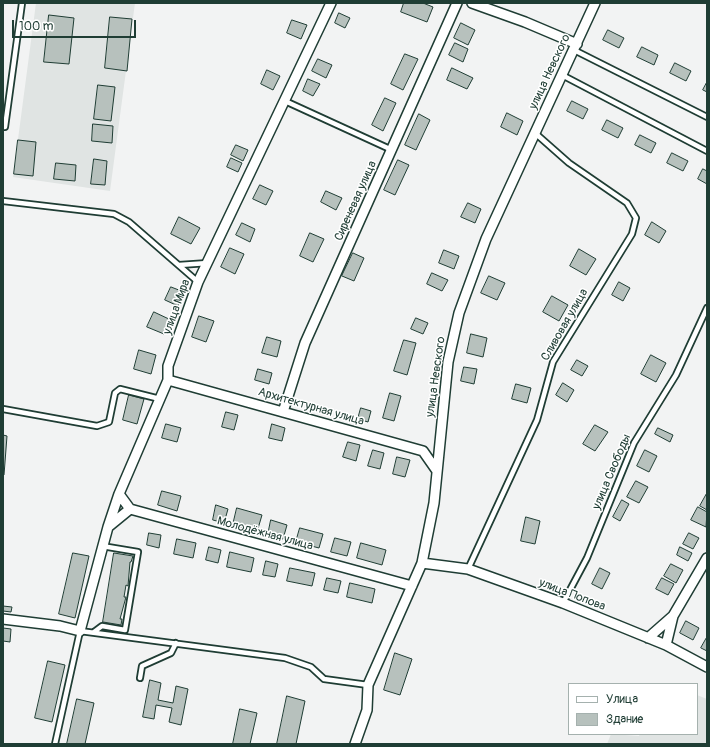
<!DOCTYPE html>
<meta charset="utf-8">
<style>
body{margin:0}
#map{position:relative;width:710px;height:747px;overflow:hidden;background:#f2f3f3;font-family:Pangolin,sans-serif}
canvas{display:block}
.frame{position:absolute;inset:0;border:4px solid #1f3d34;pointer-events:none}
.legend{position:absolute;left:568px;top:683px;width:130px;height:52px;box-sizing:border-box;background:#fff;border:1px solid #a5b1ae;margin:0;padding:5px 7px;list-style:none;font-size:12px;color:#1f3d34}
.legend li{display:flex;align-items:center;gap:8px;height:20px}
.legend b{width:20px;border:1px solid #a5b1ae}
.scale{position:absolute;left:12px;top:20px;width:124px;height:18px;box-sizing:border-box;border:2px solid #1f3d34;border-top:0;padding-left:5px;font-size:12px;line-height:14px;white-space:nowrap;color:#1f3d34;-webkit-text-stroke:3px #fff;paint-order:stroke}
</style>
<div id="map">
<canvas width="710" height="747"></canvas>
<div class="frame"></div>
<ul class="legend">
<li><b style="height:5px;background:#fff"></b>Улица</li>
<li><b style="height:11px;background:#b7c1bd"></b>Здание</li>
</ul>
<div class="scale">100 m</div>
</div>
<script>
const ctx = document.querySelector('canvas').getContext('2d');
ctx.lineJoin = 'round';
function fillPath(path, color) { ctx.fillStyle = color; ctx.fill(path, 'evenodd'); }
function trace(path, color, width, dash) { ctx.strokeStyle = color; ctx.lineWidth = width; ctx.lineCap = dash ? 'butt' : 'round'; ctx.setLineDash(dash || []); ctx.stroke(path); }
function label(font, color, halo, rows, align = 'center') {
  ctx.font = font + ' Pangolin,sans-serif'; ctx.lineWidth = 3; ctx.setLineDash([]); ctx.textBaseline = 'middle'; ctx.strokeStyle = halo; ctx.fillStyle = color; for (const [text, x, y, turn = 0] of rows) {
    ctx.save(); ctx.translate(x, y); ctx.rotate((+turn || 0) * Math.PI / 180); ctx.textAlign = isNaN(turn) ? turn : align; if (halo) ctx.strokeText(text, 0, 0); ctx.fillText(text, 0, 0); ctx.restore();
  }
}
fillPath(new Path2D(`
 M36,3H135L110,191L13,177Z
 M697,695L707,699V744H607L611,734L639,736L640,734H697Z`), '#e0e4e3');
const building = new Path2D(`
 M404,3H423L433,7L427,22L401,12Z
 M339,13L350,18L345,28L335,23Z
 M49,15L74,18L69,64L44,62Z
 M110,17L132,19L127,71L105,68Z
 M292,20L307,25L301,39L287,33Z
 M461,23L475,30L468,45L454,38Z
 M608,30L624,38L619,48L603,40Z
 M455,43L468,49L463,62L449,55Z
 M642,47L658,55L654,65L637,57Z
 M405,54L418,59L403,90L391,84Z
 M318,59L332,65L326,78L312,71Z
 M675,63L691,71L686,81L670,73Z
 M452,68L473,78L467,89L447,80Z
 M267,70L280,76L273,90L261,84Z
 M308,79L320,84L313,96L303,91Z
 M707,82V92L703,90Z
 M98,85L115,87L111,121L94,119Z
 M385,98L396,103L383,131L372,125Z
 M572,101L588,109L583,119L567,111Z
 M507,113L523,121L517,135L501,127Z
 M419,114L430,120L416,150L405,145Z
 M607,120L623,128L618,138L602,130Z
 M93,124L113,126L112,143L92,141Z
 M640,135L656,143L651,153L635,145Z
 M18,140L36,142L33,176L14,174Z
 M236,145L248,150L243,161L231,155Z
 M672,153L688,161L683,171L667,163Z
 M231,158L242,163L238,172L227,167Z
 M94,159L107,161L105,185L91,184Z
 M398,160L409,165L395,195L384,190Z
 M56,163L76,165L75,181L54,179Z
 M703,169L707,171V184L698,179Z
 M260,185L273,191L266,205L253,199Z
 M326,191L342,198L336,210L321,202Z
 M468,203L481,209L475,223L461,217Z
 M179,217L200,228L191,244L171,234Z
 M652,222L666,231L659,243L645,235Z
 M242,223L255,229L250,242L236,235Z
 M310,233L324,239L313,262L300,256Z
 M230,248L244,254L235,274L221,267Z
 M579,249L596,259L586,275L570,266Z
 M444,250L459,256L454,269L439,263Z
 M353,253L364,258L354,281L342,276Z
 M432,273L448,280L442,291L427,284Z
 M489,276L505,283L497,300L481,293Z
 M619,282L630,288L623,301L612,295Z
 M171,287L184,292L178,306L165,300Z
 M552,296L568,305L559,321L543,312Z
 M154,312L171,320L164,334L147,327Z
 M199,316L214,321L206,342L192,337Z
 M416,318L428,323L423,334L411,329Z
 M471,334L487,338L483,357L467,353Z
 M267,337L281,341L277,357L262,353Z
 M404,340L416,343L407,375L394,371Z
 M139,350L156,355L151,374L134,369Z
 M651,355L666,363L656,382L641,374Z
 M577,360L588,366L582,376L571,370Z
 M464,367L477,369L474,384L461,381Z
 M258,369L272,373L269,384L255,380Z
 M563,383L574,390L567,402L556,395Z
 M516,384L531,388L527,403L512,399Z
 M390,393L401,396L394,421L383,418Z
 M129,395L144,399L137,424L123,420Z
 M361,408L371,411L368,422L358,419Z
 M226,412L238,415L234,430L222,427Z
 M166,424L181,428L177,442L162,438Z
 M272,424L285,428L282,441L269,438Z
 M595,425L608,432L595,451L583,444Z
 M658,428L673,435L670,442L655,434Z
 M3,435L7,436L4,475H3Z
 M348,442L360,445L356,461L343,457Z
 M373,450L384,453L380,469L368,466Z
 M645,450L657,456L649,472L637,466Z
 M397,457L410,460L405,477L393,474Z
 M636,481L648,487L639,503L627,497Z
 M162,491L181,496L177,511L158,505Z
 M707,493V510L700,506Z
 M622,500L629,504L620,521L613,517Z
 M216,505L228,509L224,523L213,520Z
 M698,507L707,512L706,527L691,520Z
 M237,508L262,515L257,532L233,525Z
 M526,517L540,521L535,544L521,541Z
 M271,520L287,525L283,539L268,535Z
 M300,528L323,534L319,548L296,542Z
 M149,533L161,535L159,548L147,545Z
 M689,533L699,538L693,549L683,544Z
 M335,538L351,542L347,556L331,552Z
 M177,539L196,543L193,558L174,554Z
 M361,543L386,550L382,565L357,558Z
 M209,547L221,550L218,563L206,560Z
 M680,547L692,553L688,561L677,555Z
 M230,552L254,558L251,572L227,567Z
 M73,553L89,556L75,618L59,614Z
 M114,553L133,556L131,562H130L128,586L126,585L124,597H126L120,619H122L121,625L103,622Z
 M266,561L278,564L275,577L263,575Z
 M671,564L683,570L676,583L664,576Z
 M290,568L315,573L312,586L287,581Z
 M600,568L610,573L602,589L592,584Z
 M327,578L341,581L338,593L324,590Z
 M662,578L674,584L668,595L656,589Z
 M350,583L375,589L372,603L347,597Z
 M3,606L12,607L11,612L3,611Z
 M686,621L699,628L693,640L680,633Z
 M3,628L11,629L10,642L3,641Z
 M707,637V651L701,648Z
 M395,653L412,659L400,695L384,690Z
 M48,661L65,665L52,722L35,718Z
 M150,680L161,683L158,700L173,703L176,686L188,689L181,725L169,722L172,708L156,705L154,719L143,717Z
 M287,696L305,701L296,744H277Z
 M77,699L94,703L85,744H67Z
 M240,709L257,713L250,744H233Z`);
fillPath(building, '#b7c1bd');
trace(building, '#1f3d34', 1);
const service = new Path2D(`
 M574,50L707,117
 M562,75L707,151
 M285,101L392,150
 M3,127H5L22,3
 M3,201L114,214L129,222L198,282
 M179,265L208,263
 M3,409L97,426L109,422L115,393L120,389L160,399
 M468,569L537,420L553,362L632,234L636,218L627,203L569,163L535,133
 M563,603L587,558L634,443L676,375L707,308
 M94,632L102,626L125,630L138,552L102,546
 M140,678L142,666L171,653L176,643
 M55,744L80,631L285,658L311,667L324,679L368,685`);
const minor = new Path2D(`
 M472,3L525,22L577,44
 M168,380L423,451L437,471
 M283,412L305,343L457,3
 M119,494L130,509L412,586
 M108,527L130,509
 M422,563L468,569L563,603L666,645L707,667
 M3,619L60,626L80,631L108,527L119,494L168,380V366L198,282L331,3
 M648,638L673,616
 M666,645L673,616L707,558
 M355,744L367,710L368,685L422,563L434,503L448,362L459,313L486,239L595,3`);
trace(service, '#1f3d34', 8);
trace(minor, '#1f3d34', 12);
trace(service, '#fff', 4.5);
trace(minor, '#fff', 9);
label('12px', '#1f3d34', '#fff', [
 ["улица Невского",550,72,-65],
 ["Сиреневая улица",356,201,-66],
 ["улица Мира",177,307,-70],
 ["Сливовая улица",565,325,-60],
 ["улица Невского",436,377,-82],
 ["Архитектурная улица",311,407,16],
 ["улица Свободы",612,472,-67],
 ["Молодёжная улица",265,534,15],
 ["улица Попова",572,595,21]
]);
</script>
